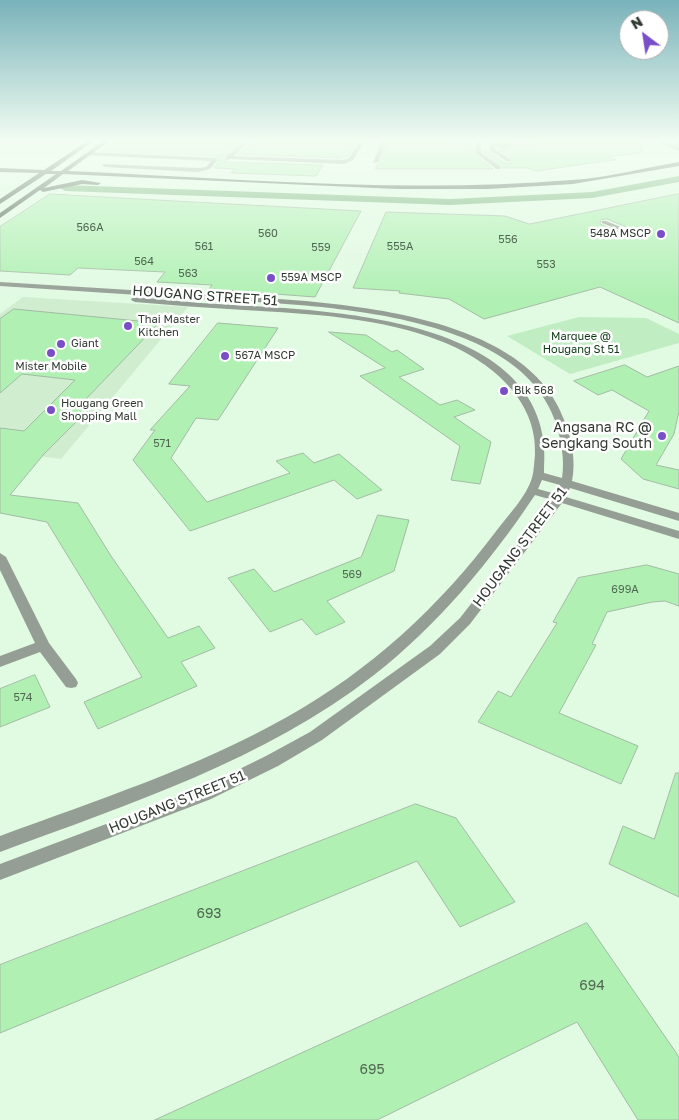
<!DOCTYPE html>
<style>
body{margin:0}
#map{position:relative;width:679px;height:1120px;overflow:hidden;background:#e1fae2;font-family:"Golos Text",sans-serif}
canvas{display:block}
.north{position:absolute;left:619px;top:10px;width:50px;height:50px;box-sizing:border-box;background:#fff;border:1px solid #acb0ac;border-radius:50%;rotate:329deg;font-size:14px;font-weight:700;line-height:20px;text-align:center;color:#2f3930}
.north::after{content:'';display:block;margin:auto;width:18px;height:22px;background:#794fc8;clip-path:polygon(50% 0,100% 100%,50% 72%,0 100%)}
</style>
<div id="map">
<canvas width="679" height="1120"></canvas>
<div class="north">N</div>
</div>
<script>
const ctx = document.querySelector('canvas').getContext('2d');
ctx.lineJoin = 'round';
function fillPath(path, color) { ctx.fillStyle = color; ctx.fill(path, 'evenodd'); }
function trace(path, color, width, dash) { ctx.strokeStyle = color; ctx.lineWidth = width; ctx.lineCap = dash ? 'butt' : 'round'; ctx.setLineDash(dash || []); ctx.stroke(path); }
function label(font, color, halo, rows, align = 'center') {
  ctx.font = font + ' "Golos Text",sans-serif'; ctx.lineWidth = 5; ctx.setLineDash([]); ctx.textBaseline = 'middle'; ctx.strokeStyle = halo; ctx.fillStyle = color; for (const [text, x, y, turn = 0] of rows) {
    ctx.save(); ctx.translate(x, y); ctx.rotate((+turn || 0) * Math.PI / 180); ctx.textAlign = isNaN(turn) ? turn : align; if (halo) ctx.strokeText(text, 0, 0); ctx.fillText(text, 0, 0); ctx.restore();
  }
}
fillPath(new Path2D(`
 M23,297L188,307L61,459L0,451V314Z`), '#d0edd0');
fillPath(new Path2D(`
 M116,142H243L226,157L101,152Z
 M579,317L646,318L679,334V343L570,374L507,336Z`), '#c1edc2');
fillPath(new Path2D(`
 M679,176V182L592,198L450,205L65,191L60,188L65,185L450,199L592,192Z`), '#72b076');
const building = new Path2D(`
 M268,142H357L348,156L341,158L238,154L244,149Z
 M388,142L472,144L471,149H474L475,154L493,169H376Z
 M535,142H641L642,152L608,157L616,160H613L536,171L527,168H502L483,151H487L505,163H510L511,157L499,150L534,145Z
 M227,153L225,162L323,165L316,176L231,173L235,169L214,168L220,160L216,157Z
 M50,194L175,201L361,211L315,297L209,289L212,285L157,282L165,272L78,268L70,275L0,271V227Z
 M679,194V323L600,287L484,319L449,299L399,293L400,291L353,288L386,212L505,216L529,224ZM607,219L636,231L637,234L629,236L600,224L601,220Z
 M14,309L159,323L84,401L96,402L44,454L10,495L78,503L111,556L168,638L199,626L215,648L181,662L197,686L98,729L84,702L142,677L47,522L0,513V428L24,431L75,380L22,374L0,393V319Z
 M218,323L278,328L218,420L196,418L171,458L207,502L290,473L276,461L303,453L314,463L339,454L382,490L357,499L334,480L190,531L133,460L155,430H150L190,386L169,384Z
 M329,332L366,335L392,352L397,350L424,369L399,377L440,405L457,400L475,410L454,417L491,442L480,484L451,480L460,446L360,376L385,368Z
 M625,365L647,377L679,366V411L674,434L656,465L679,470V489L643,479L621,459L649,411L612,390L598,395L574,381Z
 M378,515L409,520L394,571L327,601L345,622L316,635L302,619L270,632L228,578L254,569L274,592L361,557Z
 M647,565L679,574V606L665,601L652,602L607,612L592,644L596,645L559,713L638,746L621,784L478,722L498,691L511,697L557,623L553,622L578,578Z
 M35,675L50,707L0,727V689Z
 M676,773H679V897L609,864L623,826L654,839Z
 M416,804L456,818L515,902L460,927L417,861L0,1033V965Z
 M587,923L679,1057V1120H638L577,1022L377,1120H155Z`);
fillPath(building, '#b0f0b3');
trace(building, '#a3bba4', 1);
fillPath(new Path2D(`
 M243,142H248L234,156L343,160L349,158L359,142H364L353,160L344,164L231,159L226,160L227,156Z
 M381,142H386L378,162L373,163Z
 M476,142H480L481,152L500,167V169H496L476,153Z
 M509,142L514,145L503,149L495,146V149L510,159V161H506L489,150L491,143Z
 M657,142H664L679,147V151Z
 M90,152L215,158L218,160L210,169L198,172L104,167L102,164L198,168L206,167L211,161L88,155Z
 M602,221H606L635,233L630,234L602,223Z
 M0,282C65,286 131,290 196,294C301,301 524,301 565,422C572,441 576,461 572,481L679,513V521L570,488L566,497L679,531V539L562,503L470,624L440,654L322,740L278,766L211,799L0,880V864L199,789L266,756L310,732L430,646L460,618L552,500L535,495C491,561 437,626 374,675C265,760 129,804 0,852V836C97,800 197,768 287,717C371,670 440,606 497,530C509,514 526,497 532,478C534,471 534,463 535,455C538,400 490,361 443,342C380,317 312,314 244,310C208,308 171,305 135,302L131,300L132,298C143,297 155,299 166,300C189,302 211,304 234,305C339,311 560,319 544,473L562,478C565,459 561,441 556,423C518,306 300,305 200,299C133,295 67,290 0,286ZM542,480L560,485L556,494L538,489Z
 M0,553L6,557L49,643L76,679L78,683L76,687L71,688L66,687L40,652L0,667V656L35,643L0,570Z`), '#949e94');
fillPath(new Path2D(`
 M86,142H92L51,171H61L102,142H108L68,171C233,178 405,194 571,180C607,178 643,168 679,162V166L573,184L487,189H397L63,174L44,188L82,180L101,183L98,185L82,184L43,192L40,190L0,218V213L56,174H46L0,204V199L39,173L0,172V168L44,170Z
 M676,143H679V145H676Z`), '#485a49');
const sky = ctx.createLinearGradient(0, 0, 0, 299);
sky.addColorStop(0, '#79b2ba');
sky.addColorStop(0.47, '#f2fdf2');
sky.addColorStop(1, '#f2fdf200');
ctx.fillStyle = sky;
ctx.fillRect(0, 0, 679, 299);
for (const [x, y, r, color] of [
 [661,234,5,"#794fc8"],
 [271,278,5,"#794fc8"],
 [128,326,5,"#794fc8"],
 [61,344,5,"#794fc8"],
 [51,353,5,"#794fc8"],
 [225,356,5,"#794fc8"],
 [504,391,5,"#794fc8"],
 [51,410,5,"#794fc8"],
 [662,436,5,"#794fc8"]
]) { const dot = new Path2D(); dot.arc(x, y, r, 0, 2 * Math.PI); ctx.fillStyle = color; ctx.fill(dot); trace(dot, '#fff', 2); }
label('11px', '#4f6751', null, [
 ["566A",90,228],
 ["560",268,234],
 ["556",508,240],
 ["561",204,247],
 ["555A",400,247],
 ["559",321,248],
 ["564",144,262],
 ["553",546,265],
 ["563",188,274],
 ["571",162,444],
 ["569",352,575],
 ["699A",625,590],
 ["574",23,698]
]);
label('11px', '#2f3930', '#fff', [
 ["548A MSCP",651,234,"right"],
 ["559A MSCP",281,278],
 ["Thai Master",138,320],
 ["Kitchen",138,333],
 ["Giant",71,344],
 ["567A MSCP",235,356],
 ["Mister Mobile",51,367,"center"],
 ["Blk 568",514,391],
 ["Hougang Green",61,404],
 ["Shopping Mall",61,417]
], 'left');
label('11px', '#0e3b15', '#fff', [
 ["Marquee @",581,337],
 ["Hougang St 51",581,350]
]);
label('14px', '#2f3930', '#fff', [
 ["HOUGANG STREET 51",205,296,4],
 ["HOUGANG STREET 51",520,547,-53],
 ["HOUGANG STREET 51",177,802,-22]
]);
label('14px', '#2f3930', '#fff', [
 ["Angsana RC @",652,428],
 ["Sengkang South",652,444]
], 'right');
label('14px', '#4f6751', null, [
 ["693",209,914],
 ["694",592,986],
 ["695",372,1070]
]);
</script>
